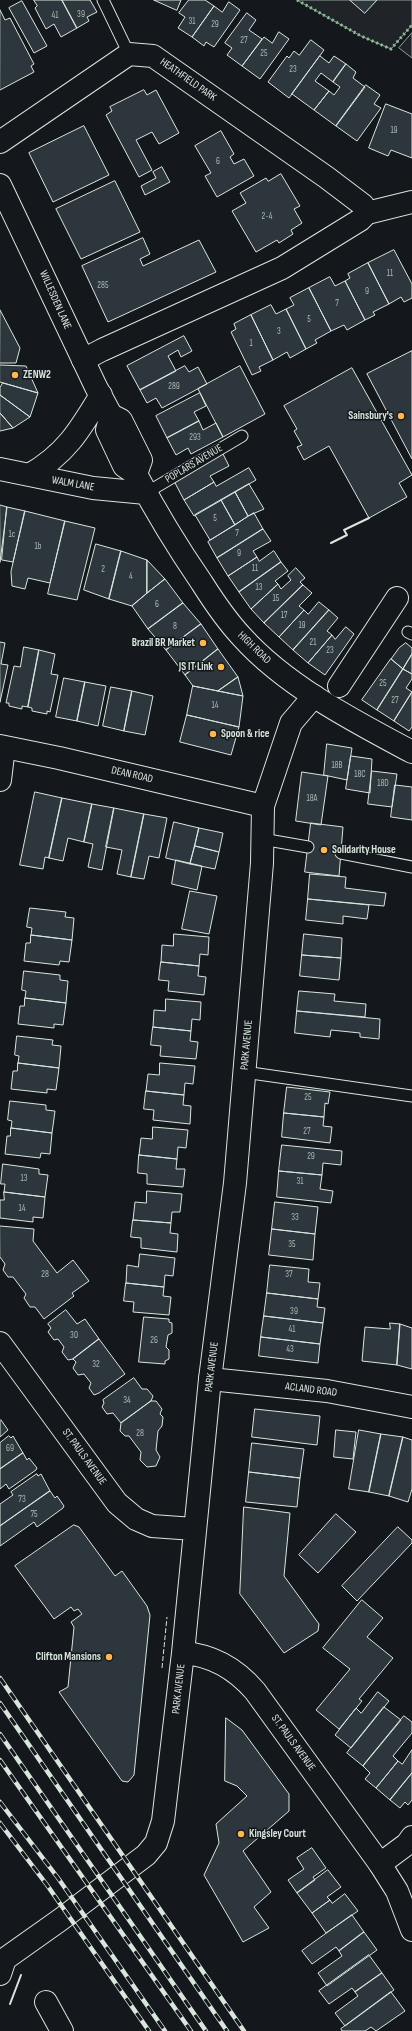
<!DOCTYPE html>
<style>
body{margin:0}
canvas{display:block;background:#14181c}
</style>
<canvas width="412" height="2031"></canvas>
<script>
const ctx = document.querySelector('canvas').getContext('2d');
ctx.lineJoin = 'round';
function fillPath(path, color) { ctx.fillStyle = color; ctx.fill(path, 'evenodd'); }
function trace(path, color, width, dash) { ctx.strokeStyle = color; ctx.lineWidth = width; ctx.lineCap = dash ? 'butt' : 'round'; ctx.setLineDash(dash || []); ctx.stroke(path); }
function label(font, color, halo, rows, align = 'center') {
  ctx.font = font + ' "Sofia Sans Condensed",sans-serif'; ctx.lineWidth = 3; ctx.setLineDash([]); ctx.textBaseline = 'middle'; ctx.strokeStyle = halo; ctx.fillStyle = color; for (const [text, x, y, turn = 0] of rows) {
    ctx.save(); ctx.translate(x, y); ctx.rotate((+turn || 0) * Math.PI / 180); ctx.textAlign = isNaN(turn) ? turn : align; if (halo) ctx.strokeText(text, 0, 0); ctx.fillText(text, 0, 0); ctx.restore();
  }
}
const green = new Path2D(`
 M297,0H412V25L391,49L361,36Z
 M412,33V58L399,48Z`);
fillPath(green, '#202428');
trace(green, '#939e99', 1);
const building = new Path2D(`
 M34,0H62L77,28L61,37L54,24L46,29L35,8L37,6Z
 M62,0H90L97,12L87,17L89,21L77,28Z
 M154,0H181L177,10Z
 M189,0H205L214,6L192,37L178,28L185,17L179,13Z
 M350,0H377L365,13Z
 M22,1L47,46L34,53L9,8Z
 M229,2L240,10L214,47L206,42L204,46L192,37L214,6L222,12Z
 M0,10L5,20L10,18L34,64L31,66L34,72L0,90Z
 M247,13L256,20L249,30L262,39L242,66L227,55L232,48L225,43Z
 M279,32L289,39L260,79L242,66L264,37L272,43Z
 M311,40L324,50L289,98L268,82L287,56L289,58L294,51L299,55Z
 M320,56L329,63L334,56L346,64L333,82L321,73L315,81L329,91L314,110L292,94Z
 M346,64L356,72L353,78L365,87L336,126L314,110L329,91L334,95L340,87L333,82Z
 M366,85L380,95L374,104L381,108L357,141L336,126Z
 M144,90L147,95L156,90L179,133L159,144L152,132L136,140L152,170L139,177L106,115L112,111L110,107Z
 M386,104L412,114V158L391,150L388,156L369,148Z
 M84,126L109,175L53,202L29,153Z
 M221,131L234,154L230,157L234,164L244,159L254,176L217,197L205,176L211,173L195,146Z
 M162,167L170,182L145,195L141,186L156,178L153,172Z
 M281,174L300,206L294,209L302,223L291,230L293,234L279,243L277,240L256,252L232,211L246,203L240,193L266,178L268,181Z
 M115,181L140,232L81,259L56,209Z
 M143,238L150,254L140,259L143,266L199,240L216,272L108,322L82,266Z
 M394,250L412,284V298L404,302L401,297L389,304L368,263Z
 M368,263L389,304L373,312L375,315L365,320L345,281L350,278L348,274Z
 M330,277L335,286L345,281L365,320L347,330L344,325L331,331L309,288Z
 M309,288L331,331L315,340L317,343L306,349L286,309L294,305L290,298Z
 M271,305L276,314L286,309L306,349L290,358L287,352L273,360L251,315Z
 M0,310L20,348L16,363H0Z
 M251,315L273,360L259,367L261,371L252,375L231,332L236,329L234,324Z
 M184,336L192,351L181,357L178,350L168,356L176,371L140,390L127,366Z
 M412,351V459L367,374Z
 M0,365L26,366L38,393L0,382Z
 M185,366L189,372L198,367L207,384L162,408L156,398L147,403L140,390Z
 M240,366L265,414L223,437L198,389Z
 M352,368L412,475L399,483L407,497L369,518L329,446L304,460L297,447L302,445L294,431L297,429L284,406Z
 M3,383L38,393L30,417L0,395V388Z
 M200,393L206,406L194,412L199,421L167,438L156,416Z
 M0,395L30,417L13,428L0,413Z
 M0,413L13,428L0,431Z
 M199,421L203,430L216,423L223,437L191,454L188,448L176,455L167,438Z
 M223,454L229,466L210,476L214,482L184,500L174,481Z
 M249,468L256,480L194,516L184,500L214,482L216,486Z
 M249,484L264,509L248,516L235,492Z
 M235,492L248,516L235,525L221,500Z
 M221,500L235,525L210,540L195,515Z
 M0,505L7,507L0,562Z
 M7,507L25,511L13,562L2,560Z
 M25,511L65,521L50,583L28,578L25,589L12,586L11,572Z
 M254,513L263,529L217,558L208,542Z
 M65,521L95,528L77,600L48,594Z
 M263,529L271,541L253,551L257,557L228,576L217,558Z
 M96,544L121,551L109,599L84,590Z
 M121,551L147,560V593L132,606L109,599Z
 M274,551L281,562L239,592L228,576L257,557L259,561Z
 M147,560L165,579L147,593Z
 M281,562L288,571L275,581L278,584L251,609L239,592Z
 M296,568L305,578L300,582L303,585L264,623L251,609L278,584L281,589L291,580L288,576Z
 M165,579L183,603L148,629L132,606Z
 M303,585L312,593L299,606L304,610L279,637L264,623Z
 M319,602L329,610L293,650L279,637L304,610L308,614Z
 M183,603L201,624L166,650L148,629Z
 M329,610L338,618L327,631L332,635L308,663L293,650Z
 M201,624L218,649L185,675L166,650Z
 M346,627L354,634L325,675L308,663L332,635L335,639Z
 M0,642L5,643L1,664L8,665L0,702Z
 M406,643L412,648V654L403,669L391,659L399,648Z
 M24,647L39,650L28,707L22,706V709L9,706V703H6L14,666L20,667Z
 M218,649L238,677L218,691L193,686L185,675Z
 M39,650L55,654L51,674L58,675L50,712L47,711V714L32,711V708L28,707Z
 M412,654V674L403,669Z
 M391,659L403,669L377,710L362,700Z
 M403,669L412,674V679L406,688L412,692L394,721L377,710Z
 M238,677L243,696L218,691Z
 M64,678L85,682L77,721L56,717Z
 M85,682L106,686L98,726L77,721Z
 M193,686L243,696L239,727L187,715Z
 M111,687L132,691L124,731L103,726Z
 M132,691L153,696L145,735L124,731Z
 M412,692V727L409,731L394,721Z
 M187,715L239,727L231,755L180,742Z
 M327,744L352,748L347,780L324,775Z
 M351,756L372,759L370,793L346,789Z
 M372,771L397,774L392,807L368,804Z
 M302,772L328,776L321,825L296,821Z
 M395,785L412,787V820L391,817Z
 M35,792L62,798L49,858L45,857L43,869L20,865Z
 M62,798L92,804L84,842L68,838L63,861L49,858Z
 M92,804L114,808L102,870L88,867L93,844L84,842Z
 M114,808L144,814L131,877L117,874L122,850L106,847Z
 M144,814L167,818L159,858L149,856L144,879L131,877Z
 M174,822L199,828L190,864L166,858Z
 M311,823L343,827L339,876L305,872Z
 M199,828L223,833L219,852L195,846Z
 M195,846L219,852L215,869L190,864Z
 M176,860L202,866L197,890L172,884Z
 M310,874L346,877L345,888L386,893L384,906L308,899Z
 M190,891L217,896L209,934L182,929Z
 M308,899L369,905L367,919L343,916V924L306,920Z
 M30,908L66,912L65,917L74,918L72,940L31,935L32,928L27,927Z
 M174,934L209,937L208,955L200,954L199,966L161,962L162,945L173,946Z
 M304,934L342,938L341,958L302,955Z
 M31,935L72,940L69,962L60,961L59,965L24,961L26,943H30Z
 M302,955L341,958L339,980L300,976Z
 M161,962L199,966L198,976L206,977L204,995L168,991L169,981L159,980Z
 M24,971L60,975V980L68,981L66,1003L25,998L26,991L22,990Z
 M299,991L335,994L334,1001L366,1004L365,1017L297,1011Z
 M25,998L66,1003L63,1025L54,1024V1028L18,1024L20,1006H24Z
 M166,999L201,1002L200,1020L192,1019L191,1031L153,1027L154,1010L165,1011Z
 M297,1011L380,1019L379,1039L360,1037V1033L331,1030L330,1037L295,1033Z
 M153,1027L191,1031L190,1041L198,1042L196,1059L160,1056L161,1046L151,1045Z
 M17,1036L53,1040L52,1045L61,1046L59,1068L18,1063L19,1056L15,1055Z
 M18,1063L59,1068L56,1090L47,1089V1093L11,1089L13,1071H17Z
 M160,1063L195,1066L193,1084L185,1083L184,1095L146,1091L148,1074L159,1075Z
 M287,1087L330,1092L328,1104L325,1103L324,1117L284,1113Z
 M146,1091L184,1095L183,1105L191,1106L190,1124L153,1120L154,1110L144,1109Z
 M10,1101L46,1105V1110L55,1111L52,1133L11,1128L12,1121L8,1120Z
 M284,1113L324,1117L323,1126L332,1127L330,1143L282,1137Z
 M153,1127L188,1130L186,1148L178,1147L177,1159L139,1155L141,1138L152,1139Z
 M11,1128L52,1133L50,1154L41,1153L40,1158L5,1154L7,1136H10Z
 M282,1145L342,1151L341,1165L323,1163L322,1175L279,1171Z
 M139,1155L177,1159L176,1169H185L183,1187L147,1184V1174L138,1173Z
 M3,1164L39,1169V1174L48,1175L45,1197L4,1192L5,1184H1Z
 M279,1171L322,1175L320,1189L333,1191L331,1203L277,1197Z
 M147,1191L182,1194L180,1212H172L171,1223L133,1220L135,1202L146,1203Z
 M4,1192L45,1197L43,1218L33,1217V1222L0,1218V1200H4Z
 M275,1202L318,1207L315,1234L272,1229Z
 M133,1220L171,1223L170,1233L178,1234L177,1252L141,1248V1238L131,1237Z
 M0,1226L34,1229L33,1241L57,1273L73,1260L89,1281L72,1293L74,1296L44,1319L35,1307H30L24,1298L26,1294L13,1277H8L3,1270L5,1264L0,1257Z
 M272,1229L315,1234L313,1260L269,1255Z
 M140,1254L175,1258L173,1276L165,1275L164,1287L126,1283L127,1265L138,1267Z
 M270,1265L309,1269L308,1282L320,1283L318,1299L267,1293Z
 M126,1283L164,1287L163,1296L171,1297L169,1315L133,1312L134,1302L124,1301Z
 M267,1293L318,1299L317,1307L325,1308L323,1323L264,1316Z
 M66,1310L77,1324L85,1319L99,1339L73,1359L68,1360L62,1352L64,1347L58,1339L54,1340L48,1332L51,1328L48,1324Z
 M264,1316L323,1323L320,1344L261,1337Z
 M144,1317L169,1319V1322L172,1323V1333L168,1335L166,1347L169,1350V1359L165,1361V1364L139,1362Z
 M390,1323L400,1324L397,1365L362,1361L365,1327L390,1329Z
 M400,1324L412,1328V1369L397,1365Z
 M261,1337L320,1344L318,1363L259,1356Z
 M99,1339L125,1374L99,1393L94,1395L89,1388L91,1383L84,1374L78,1375L73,1368L76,1362L73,1359Z
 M134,1378L142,1389H147L153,1396L151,1401L121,1423L113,1413L107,1414L102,1407L104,1403L103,1400Z
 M151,1401H156L162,1409L160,1414L163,1417L162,1426L158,1431L156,1450L160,1457L156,1466L147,1467L140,1460L141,1452L129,1436H125L120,1431L121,1423Z
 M255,1409L320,1416L317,1445L252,1437Z
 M1,1420L8,1430L0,1437V1421Z
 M336,1430L356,1432L353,1459L334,1457Z
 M359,1430L381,1434L369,1492L349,1489Z
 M381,1434L403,1437L389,1496L369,1492Z
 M9,1436L11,1438L13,1436L23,1453L0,1469V1443Z
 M403,1437L412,1440V1489L408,1502L389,1496Z
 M252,1443L304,1449L300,1478L249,1472Z
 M23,1453L27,1460L29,1458L37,1468L36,1470L9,1489L6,1484L0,1489V1469Z
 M249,1472L300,1478L297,1507L246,1502Z
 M37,1474L38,1476L41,1474L50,1491L0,1526V1504L13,1495L11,1492Z
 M50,1491L55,1498L57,1496L64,1506L63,1508L37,1527L34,1522L0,1546V1526Z
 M244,1507L290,1513L284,1576L319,1624L318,1631L284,1653L240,1594Z
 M336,1514L356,1532L318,1573L299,1555Z
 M74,1525L79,1527L115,1576L122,1571L147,1606L150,1615L134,1775L128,1782L122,1781L59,1692L68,1687L74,1627L71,1622L82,1614L78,1609L74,1611L71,1607L54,1619L15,1566Z
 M398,1527L412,1540V1543L357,1601L342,1586Z
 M362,1600L383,1618L367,1637L393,1658L359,1699L362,1701L339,1729L316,1710L350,1669L323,1648Z
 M378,1692L389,1701L351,1748L335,1735L356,1708L361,1713Z
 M384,1707L401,1720L363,1766L347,1753Z
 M404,1716L412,1722V1733L393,1756L398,1761L376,1788L365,1779L370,1773L363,1766Z
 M226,1718L242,1730L289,1794V1811L243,1851L271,1892L254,1907L269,1928L243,1942L204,1875L219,1843L216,1824L247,1796L237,1786L225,1781Z
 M412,1750V1773L390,1800L376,1788L398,1761L402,1764Z
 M412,1773V1800L408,1805L405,1802L400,1808L390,1800Z
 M312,1848L326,1868L313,1877L315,1880L297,1893L288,1880L304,1869L297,1858Z
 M328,1870L341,1887L327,1897L330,1900L312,1913L297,1893Z
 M345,1894L358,1911L326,1933L312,1913L330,1900L332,1903Z
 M352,1915L364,1932L339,1951L336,1947L312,1964L302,1951Z
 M364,1932L377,1950L327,1986L318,1973L342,1956L339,1951Z
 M369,1955L382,1973L355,1992L352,1988L329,2004L319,1991Z
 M382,1973L394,1990L345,2026L335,2013L358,1996L355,1992Z
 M391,1992L405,2011L376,2031L371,2027L365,2031H342L341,2029Z`);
fillPath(building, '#2c363c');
trace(building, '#d8e6dc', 1);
const lane = new Path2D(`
 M103,0L129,54
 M146,493L242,436
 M408,632L412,634
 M262,839L308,847
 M341,853L412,867
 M244,1072L412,1096`);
const street = new Path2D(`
 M0,142L129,54L153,56L326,177L363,205L367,213L360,220L282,268L102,350L83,360
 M367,213L412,202
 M339,686L397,598
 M0,746L59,758L263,806
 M0,780L4,747
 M210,1379L327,1391L412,1407
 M380,1864L407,1844L412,1837
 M46,2002L62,2031`);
const secondary = new Path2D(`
 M0,1343L117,1503L136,1519L152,1526L194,1529
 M183,1653C212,1655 236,1669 255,1691L380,1864L397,1891L412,1930
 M0,1974L5,1959L60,1920L146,1855L156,1843L163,1821L183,1653L210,1379L235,1183L262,863L263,806L291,723L314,696`);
const primary = new Path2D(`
 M0,185L96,387L111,415L121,420L141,460L136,474
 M111,415L107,430L124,466L136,474C156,512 178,548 202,583C214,602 227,621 242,637C286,686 354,721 412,752
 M0,469L93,488L146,493
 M29,475C65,455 80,430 101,395`);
trace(lane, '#d8e6dc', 13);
trace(street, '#d8e6dc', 24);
trace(secondary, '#d8e6dc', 24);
trace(primary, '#d8e6dc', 24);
trace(lane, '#14181c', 11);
trace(street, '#14181c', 22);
trace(secondary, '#14181c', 22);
trace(primary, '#14181c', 22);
const rail = new Path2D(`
 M0,1678L244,2031
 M0,1703L227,2031
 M0,1734L206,2031
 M0,1760L191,2031
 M0,1802L58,1878L165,2031
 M0,1823L47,1885L149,2031`);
trace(rail, '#d8e6dc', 4.5);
trace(rail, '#14181c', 3, [9]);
trace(new Path2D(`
 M297,0L361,36L391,49L412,25`), '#8ac095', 3, [2, 3]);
trace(new Path2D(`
 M162,1668L167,1617`), '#d8e6dc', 1, [5, 2]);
trace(new Path2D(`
 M331,543L347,535L344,530L369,518
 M10,2004L21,1975`), '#d8e6dc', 2);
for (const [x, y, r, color] of [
 [15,375,4,"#ffb74d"],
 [401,416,4,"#ffb74d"],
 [203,643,4,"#ffb74d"],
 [221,667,4,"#ffb74d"],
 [213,734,4,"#ffb74d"],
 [324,850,4,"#ffb74d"],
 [109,1657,4,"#ffb74d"],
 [241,1834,4,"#ffb74d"]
]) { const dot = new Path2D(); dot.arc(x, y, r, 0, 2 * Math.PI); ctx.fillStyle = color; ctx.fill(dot); trace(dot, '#14181c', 1.5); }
label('9px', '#adbab4', null, [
 ["39",81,15],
 ["41",55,16],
 ["31",192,22],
 ["29",215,25],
 ["27",244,41],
 ["25",264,54],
 ["23",293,70],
 ["19",394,131],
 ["6",218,162],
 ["2-4",267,217],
 ["11",390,274],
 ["285",103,286],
 ["9",367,292],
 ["7",337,304],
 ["5",309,320],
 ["3",279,332],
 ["1",251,344],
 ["289",174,387],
 ["293",195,438],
 ["5",215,519],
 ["7",237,534],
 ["1c",12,535],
 ["1b",38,547],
 ["9",239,554],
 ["11",255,569],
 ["2",103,570],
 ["4",131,577],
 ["13",259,588],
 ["15",276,599],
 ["6",157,605],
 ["17",284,616],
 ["19",302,626],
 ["8",175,627],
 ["21",313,643],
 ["23",330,651],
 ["25",383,684],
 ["27",395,701],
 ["14",215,706],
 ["18B",337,766],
 ["18C",360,775],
 ["18D",383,784],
 ["18A",312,799],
 ["25",308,1098],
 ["27",307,1132],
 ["29",311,1157],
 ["13",24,1179],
 ["31",300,1182],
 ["14",22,1209],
 ["33",295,1218],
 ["35",292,1245],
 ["28",45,1275],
 ["37",289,1275],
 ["39",294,1312],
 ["41",292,1330],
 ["30",74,1336],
 ["26",154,1341],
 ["43",290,1350],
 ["32",96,1365],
 ["34",127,1401],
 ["28",140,1434],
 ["69",10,1449],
 ["73",22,1500],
 ["75",34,1515]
]);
label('11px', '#d8e6dc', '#14181c', [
 ["HEATHFIELD PARK",188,80,35],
 ["WILLESDEN LANE",55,300,66],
 ["POPLARS AVENUE",194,464,-31],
 ["WALM LANE",73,484,10],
 ["HIGH ROAD",254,648,44],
 ["DEAN ROAD",132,775,13],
 ["PARK AVENUE",247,1045,-85],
 ["PARK AVENUE",212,1367,-83],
 ["ACLAND ROAD",311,1390,7],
 ["ST. PAULS AVENUE",84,1457,54],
 ["PARK AVENUE",179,1689,-84],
 ["ST. PAULS AVENUE",293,1743,54]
]);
label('bold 11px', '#d8e6dc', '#14181c', [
 ["ZENW2",23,375],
 ["Sainsbury's",393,416,"right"],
 ["Brazil BR Market",195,643,"right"],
 ["JS IT Link",213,667,"right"],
 ["Spoon & rice",221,734],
 ["Solidarity House",332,850],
 ["Clifton Mansions",101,1657,"right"],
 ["Kingsley Court",249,1834]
], 'left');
</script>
